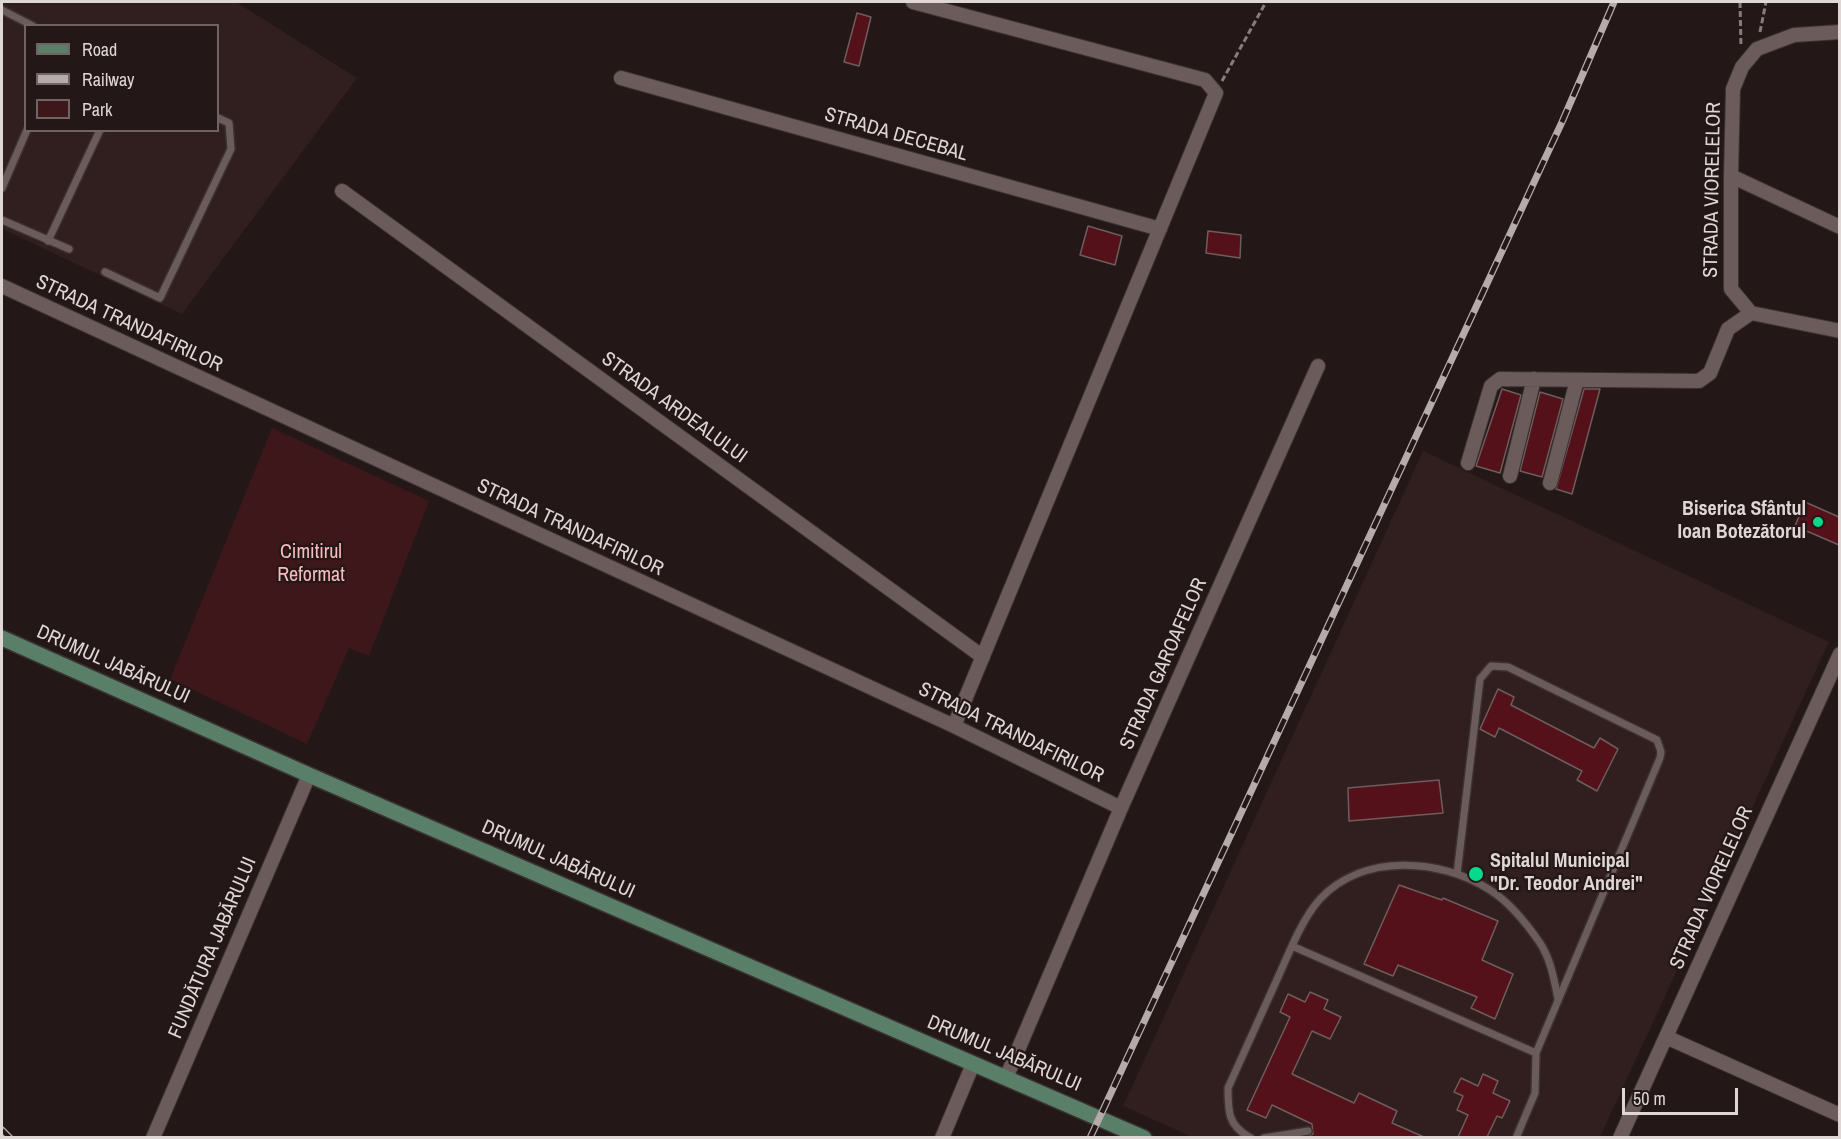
<!DOCTYPE html>
<meta charset="utf-8">
<style>
body{margin:0}
#map{position:relative;width:1841px;height:1139px;overflow:hidden;background:#241717;font-family:"Archivo Narrow",sans-serif}
canvas{display:block}
.frame{position:absolute;inset:0;border:3px solid #dfd6d6;pointer-events:none}
.legend{position:absolute;left:24px;top:24px;width:195px;height:108px;box-sizing:border-box;background:#241717;border:2px solid #6f6363;margin:0;padding:8px 10px;list-style:none;font-size:18px;color:#dfd6d6}
.legend li{display:flex;align-items:center;gap:12px;height:30px}
.legend b{width:30px;border:2px solid #6f6363}
.scale{position:absolute;left:1622px;top:1088px;width:116px;height:27px;box-sizing:border-box;border:3px solid #dfd6d6;border-top:0;padding-left:8px;font-size:18px;line-height:21px;white-space:nowrap;color:#dfd6d6;-webkit-text-stroke:4px #241717;paint-order:stroke}
</style>
<div id="map">
<canvas width="1841" height="1139"></canvas>
<div class="frame"></div>
<ul class="legend">
<li><b style="height:8px;background:#597f69"></b>Road</li>
<li><b style="height:8px;background:#b5abab"></b>Railway</li>
<li><b style="height:16px;background:#3e171a"></b>Park</li>
</ul>
<div class="scale">50 m</div>
</div>
<script>
const ctx = document.querySelector('canvas').getContext('2d');
ctx.lineJoin = 'round';
function fillPath(path, color) { ctx.fillStyle = color; ctx.fill(path, 'evenodd'); }
function trace(path, color, width, dash) { ctx.strokeStyle = color; ctx.lineWidth = width; ctx.lineCap = dash ? 'butt' : 'round'; ctx.setLineDash(dash || []); ctx.stroke(path); }
function label(font, color, halo, rows, align = 'center') {
  ctx.font = font + ' "Archivo Narrow",sans-serif'; ctx.lineWidth = 4.5; ctx.setLineDash([]); ctx.textBaseline = 'middle'; ctx.strokeStyle = halo; ctx.fillStyle = color; for (const [text, x, y, turn = 0] of rows) {
    ctx.save(); ctx.translate(x, y); ctx.rotate((+turn || 0) * Math.PI / 180); ctx.textAlign = isNaN(turn) ? turn : align; if (halo) ctx.strokeText(text, 0, 0); ctx.fillText(text, 0, 0); ctx.restore();
  }
}
fillPath(new Path2D(`
 M2,2H236L357,78L182,314L2,229ZM26,26H218V130H26Z
 M1423,451L1829,642L1600,1137H1192L1123,1106Z`), '#311e1f');
fillPath(new Path2D(`
 M272,428L429,501L369,656L349,648L307,744L170,679Z`), '#3e171a');
const building = new Path2D(`
 M857,13L871,17L859,66L844,62Z
 M1088,226L1122,236L1115,265L1080,255Z
 M1208,231L1241,235L1240,258L1206,253Z
 M1502,389L1521,395L1500,473L1476,466Z
 M1584,389H1600L1572,494L1556,489Z
 M1540,392L1563,399L1542,477L1520,471Z
 M1805,502L1839,517V545L1795,526Z
 M1498,689L1514,697L1511,705L1594,748L1600,738L1618,749L1597,791L1577,780L1582,771L1499,728L1495,737L1480,729Z
 M1439,780L1443,813L1349,821L1348,788Z
 M1399,885L1442,900L1443,898L1498,921L1482,960L1513,974L1495,1019L1471,1008L1477,997L1398,965L1393,976L1364,964Z
 M1310,992L1328,1000L1324,1009L1341,1017L1330,1039L1312,1031L1292,1074L1354,1103L1359,1093L1397,1111L1392,1123L1424,1137H1305L1313,1134L1312,1124L1272,1105L1266,1118L1247,1110L1290,1017L1280,1012L1288,994L1305,1002Z
 M1483,1074L1498,1081L1493,1093L1510,1101L1502,1118L1497,1116L1487,1137H1458L1468,1115L1457,1110L1463,1096L1454,1092L1461,1078L1478,1086Z`);
fillPath(building, '#54111a');
trace(building, '#6d5d5d', 1.5);
const lane = new Path2D(`
 M2,10L33,26
 M2,188L27,130
 M2,220L69,249
 M48,241L100,130
 M105,272L160,298L231,149L229,123L218,118
 M1457,874L1480,679L1491,666L1508,667L1657,740L1661,752L1660,758L1536,1053L1535,1093L1516,1138
 M1292,946L1536,1053
 M1251,1138C1228,1126 1228,1112 1228,1088C1245,1050 1262,1013 1279,975C1290,951 1302,919 1320,899C1363,853 1440,858 1490,890C1509,902 1527,924 1540,943C1551,960 1554,979 1558,999
 M1264,1138L1308,1131`);
const street = new Path2D(`
 M913,2L1205,80L1216,93L954,726
 M1840,32L1794,35L1757,49L1742,67L1733,89L1731,176V289L1751,313L1840,331
 M621,78L1160,229
 M1731,176L1840,227
 M342,191L983,657
 M2,286L954,726L1121,808
 M1468,463L1491,386L1500,379L1699,381L1710,373L1728,329L1751,313
 M1510,476L1534,379
 M1550,483L1577,380
 M1666,1037L1840,1115
 M1006,1078L1121,808L1318,366
 M153,1138L309,775
 M942,1138L973,1064
 M1620,1138L1840,654`);
const secondary = new Path2D(`
 M2,638L309,775L1144,1138`);
trace(lane, '#3b3232', 10);
trace(street, '#3b3232', 16);
trace(secondary, '#3b3232', 18);
trace(new Path2D(`
 M1740,2L1741,47
 M1760,32L1766,2
 M1222,81L1266,2`), '#877c7c', 3, [6, 3]);
trace(lane, '#6b5b5b', 7);
trace(street, '#6b5b5b', 14);
trace(secondary, '#597f69', 15);
const rail = new Path2D(`
 M2,1130L10,1138
 M1090,1138L1562,122L1614,2`);
trace(rail, '#b5abab', 7);
trace(rail, '#241717', 4.5, [14]);
for (const [x, y, r, color] of [
 [1818,522,6,"#07d98b"],
 [1476,874,8,"#07d98b"]
]) { const dot = new Path2D(); dot.arc(x, y, r, 0, 2 * Math.PI); ctx.fillStyle = color; ctx.fill(dot); trace(dot, '#241717', 2); }
label('20px', '#dfd6d6', '#241717', [
 ["STRADA DECEBAL",896,135,16],
 ["STRADA VIORELELOR",1713,190,-89],
 ["STRADA TRANDAFIRILOR",129,324,25],
 ["STRADA ARDEALULUI",674,408,36],
 ["STRADA TRANDAFIRILOR",570,528,25],
 ["STRADA GAROAFELOR",1164,664,-66],
 ["DRUMUL JABĂRULUI",113,665,24],
 ["STRADA TRANDAFIRILOR",1011,733,26],
 ["DRUMUL JABĂRULUI",558,860,24],
 ["STRADA VIORELELOR",1712,888,-66],
 ["FUNDĂTURA JABĂRULUI",213,948,-67],
 ["DRUMUL JABĂRULUI",1004,1054,23]
]);
label('bold 20px', '#dfd6d6', '#241717', [
 ["Biserica Sfântul",1806,510],
 ["Ioan Botezătorul",1806,533],
 ["Spitalul Municipal",1490,862,"left"],
 ["\"Dr. Teodor Andrei\"",1490,885,"left"]
], 'right');
label('20px', '#fbbabb', '#241717', [
 ["Cimitirul",311,553],
 ["Reformat",311,576]
]);
</script>
